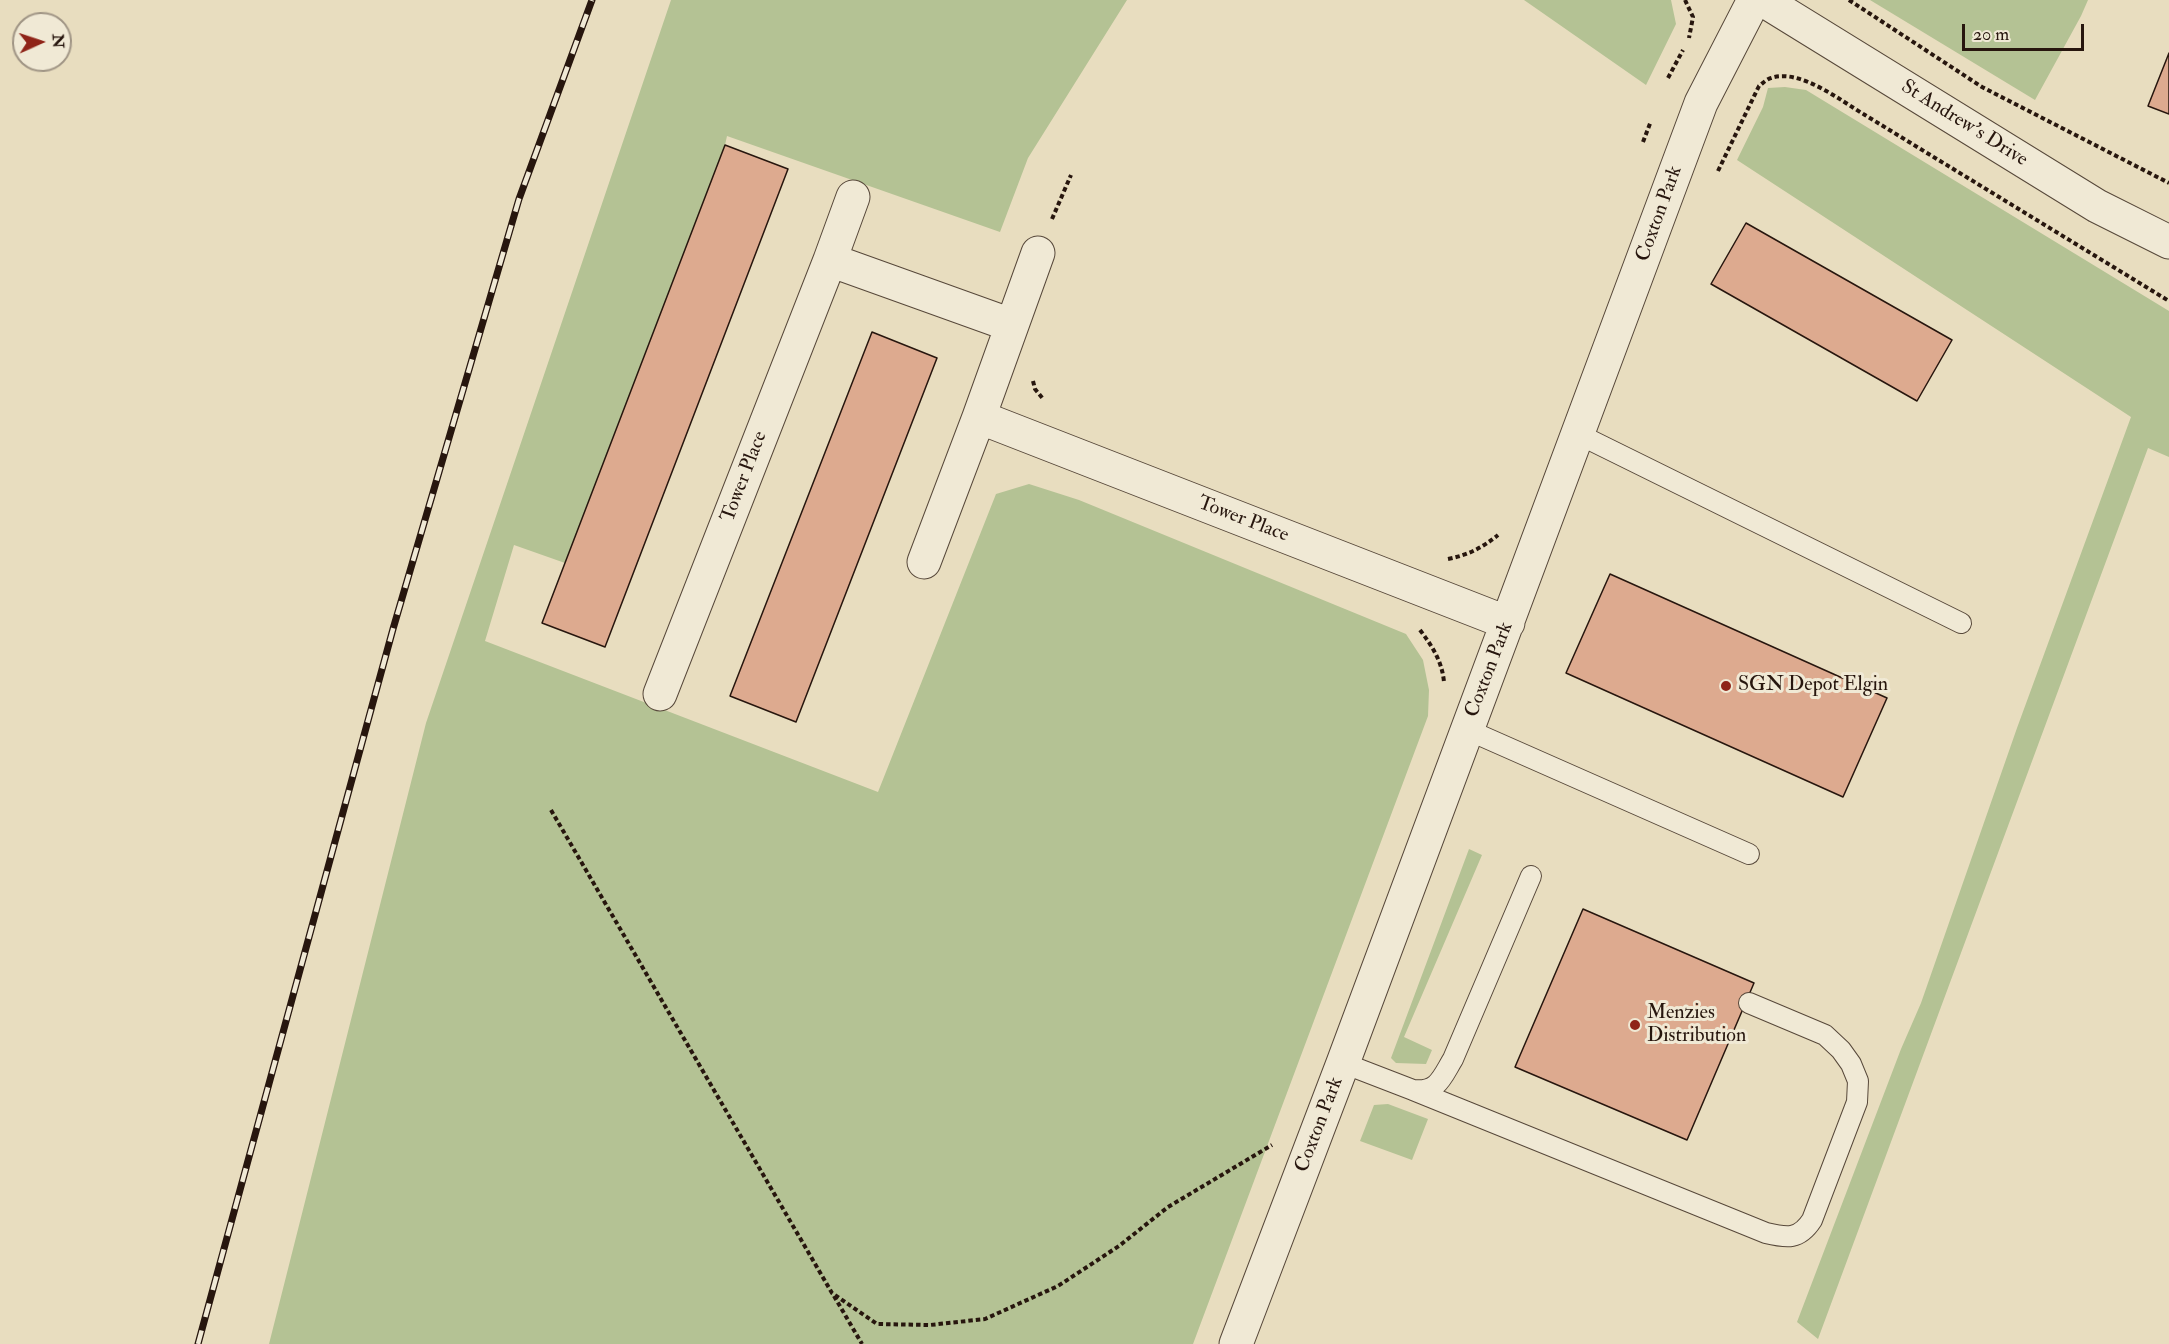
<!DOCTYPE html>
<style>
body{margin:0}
#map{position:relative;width:2169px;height:1344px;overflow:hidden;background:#e8ddbf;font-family:"IM FELL Double Pica",serif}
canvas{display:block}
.north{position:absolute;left:12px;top:12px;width:60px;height:60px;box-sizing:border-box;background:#f0e9d5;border:2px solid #a09585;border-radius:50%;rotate:87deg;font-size:16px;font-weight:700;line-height:24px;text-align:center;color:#27160e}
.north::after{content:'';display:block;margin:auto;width:21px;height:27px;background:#8f2418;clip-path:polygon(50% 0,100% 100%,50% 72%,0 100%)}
.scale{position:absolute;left:1962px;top:24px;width:122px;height:27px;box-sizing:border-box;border:3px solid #27160e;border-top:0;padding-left:8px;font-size:18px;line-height:21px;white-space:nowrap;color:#27160e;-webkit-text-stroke:4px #f0e9d5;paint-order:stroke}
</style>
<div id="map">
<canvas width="2169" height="1344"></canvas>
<div class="north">N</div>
<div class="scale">20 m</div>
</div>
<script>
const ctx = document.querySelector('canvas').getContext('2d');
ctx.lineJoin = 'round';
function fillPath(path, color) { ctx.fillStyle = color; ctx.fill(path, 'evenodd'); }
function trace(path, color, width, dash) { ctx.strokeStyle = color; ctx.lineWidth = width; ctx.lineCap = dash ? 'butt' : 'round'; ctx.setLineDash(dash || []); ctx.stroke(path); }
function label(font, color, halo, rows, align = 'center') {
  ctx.font = font + ' "IM FELL Double Pica",serif'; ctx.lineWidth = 6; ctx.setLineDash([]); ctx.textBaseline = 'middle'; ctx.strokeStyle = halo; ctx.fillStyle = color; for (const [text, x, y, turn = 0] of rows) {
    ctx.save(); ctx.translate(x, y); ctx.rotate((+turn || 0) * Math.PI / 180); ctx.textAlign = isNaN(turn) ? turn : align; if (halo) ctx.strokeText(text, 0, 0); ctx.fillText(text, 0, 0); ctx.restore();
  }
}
fillPath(new Path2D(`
 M671,0H1127L1028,158L1000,232L727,136L725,145L565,563L514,545L485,641L878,792L996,494L1029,484L1079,500L1406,634L1423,660L1429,690L1428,716L1193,1344H269L426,723Z
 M1524,0H1671L1676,24L1646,85Z
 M1870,0H2088L2081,16L2035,100Z
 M1785,87L1806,90L2169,311V457L2148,448L1818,1339L1797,1322L1901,1049L1921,1003L2017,728L2131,417L1737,160L1763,107L1768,88Z
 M1469,849L1482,855L1404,1037L1432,1050L1426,1064L1396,1063L1391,1058Z
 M1388,1104L1428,1119L1412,1160L1360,1141L1374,1105Z`), '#b4c294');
const building = new Path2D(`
 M2169,53V114L2148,106Z
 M725,145L788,169L605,647L542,623Z
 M1746,223L1952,340L1917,401L1711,284Z
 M872,332L937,358L796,722L730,696Z
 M1610,574L1887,698L1843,797L1566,673Z
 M1583,909L1754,983L1687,1140L1515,1067Z`);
fillPath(building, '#ddaa8f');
trace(building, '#27160e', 1.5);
const service = new Path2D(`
 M1578,434L1961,623
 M1468,730L1749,854
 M1343,1063L1413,1090C1438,1093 1442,1077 1453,1059L1531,876
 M1413,1090L1766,1233C1787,1238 1799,1240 1812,1220L1857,1102L1858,1081L1851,1064L1841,1050L1825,1035L1749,1003`);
const minor = new Path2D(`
 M1038,253L979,417L1508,623
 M830,260L853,197
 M924,562L979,417
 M660,694L830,260L1011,325
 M1236,1344L1343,1063L1701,103L1754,0`);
const tertiary = new Path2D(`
 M1763,0L2097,206L2169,242`);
trace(service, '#57483a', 22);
trace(minor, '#57483a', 35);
trace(tertiary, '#57483a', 35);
trace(new Path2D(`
 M1685,0L1693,17L1689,38
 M1849,0L1982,87L2169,183
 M1668,78L1683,50
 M1643,142L1651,121
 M1718,171L1759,86C1763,83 1767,79 1771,78C1800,68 1841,101 1865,115L2169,301
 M1052,219L1071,175
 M1033,381L1035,389L1044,400
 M1448,559C1468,555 1482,548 1498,535
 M1420,630C1432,646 1442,661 1444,682
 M551,810L832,1293L877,1324L930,1325L985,1319L1058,1286L1119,1246L1168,1207L1272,1145
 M834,1296L862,1344`), '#27160e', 4, [4.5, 3]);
trace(service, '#f0e9d5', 20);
trace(minor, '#f0e9d5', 33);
trace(tertiary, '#f0e9d5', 33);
const rail = new Path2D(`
 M198,1344L393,629L519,199L592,0`);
trace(rail, '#27160e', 7);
trace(rail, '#f0e9d5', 4.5, [14]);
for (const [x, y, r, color] of [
 [1726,686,6,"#8f2418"],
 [1635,1025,6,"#8f2418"]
]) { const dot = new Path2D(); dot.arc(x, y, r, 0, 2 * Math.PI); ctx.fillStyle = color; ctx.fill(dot); trace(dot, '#f0e9d5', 2); }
label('20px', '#27160e', '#f0e9d5', [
 ["St Andrew's Drive",1964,124,32],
 ["Coxton Park",1660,214,-70],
 ["Tower Place",745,477,-69],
 ["Tower Place",1243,520,21],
 ["Coxton Park",1490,670,-69],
 ["Coxton Park",1320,1125,-69]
]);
label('20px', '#27160e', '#f0e9d5', [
 ["SGN Depot Elgin",1738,686],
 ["Menzies",1647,1014],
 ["Distribution",1647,1037]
], 'left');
</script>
